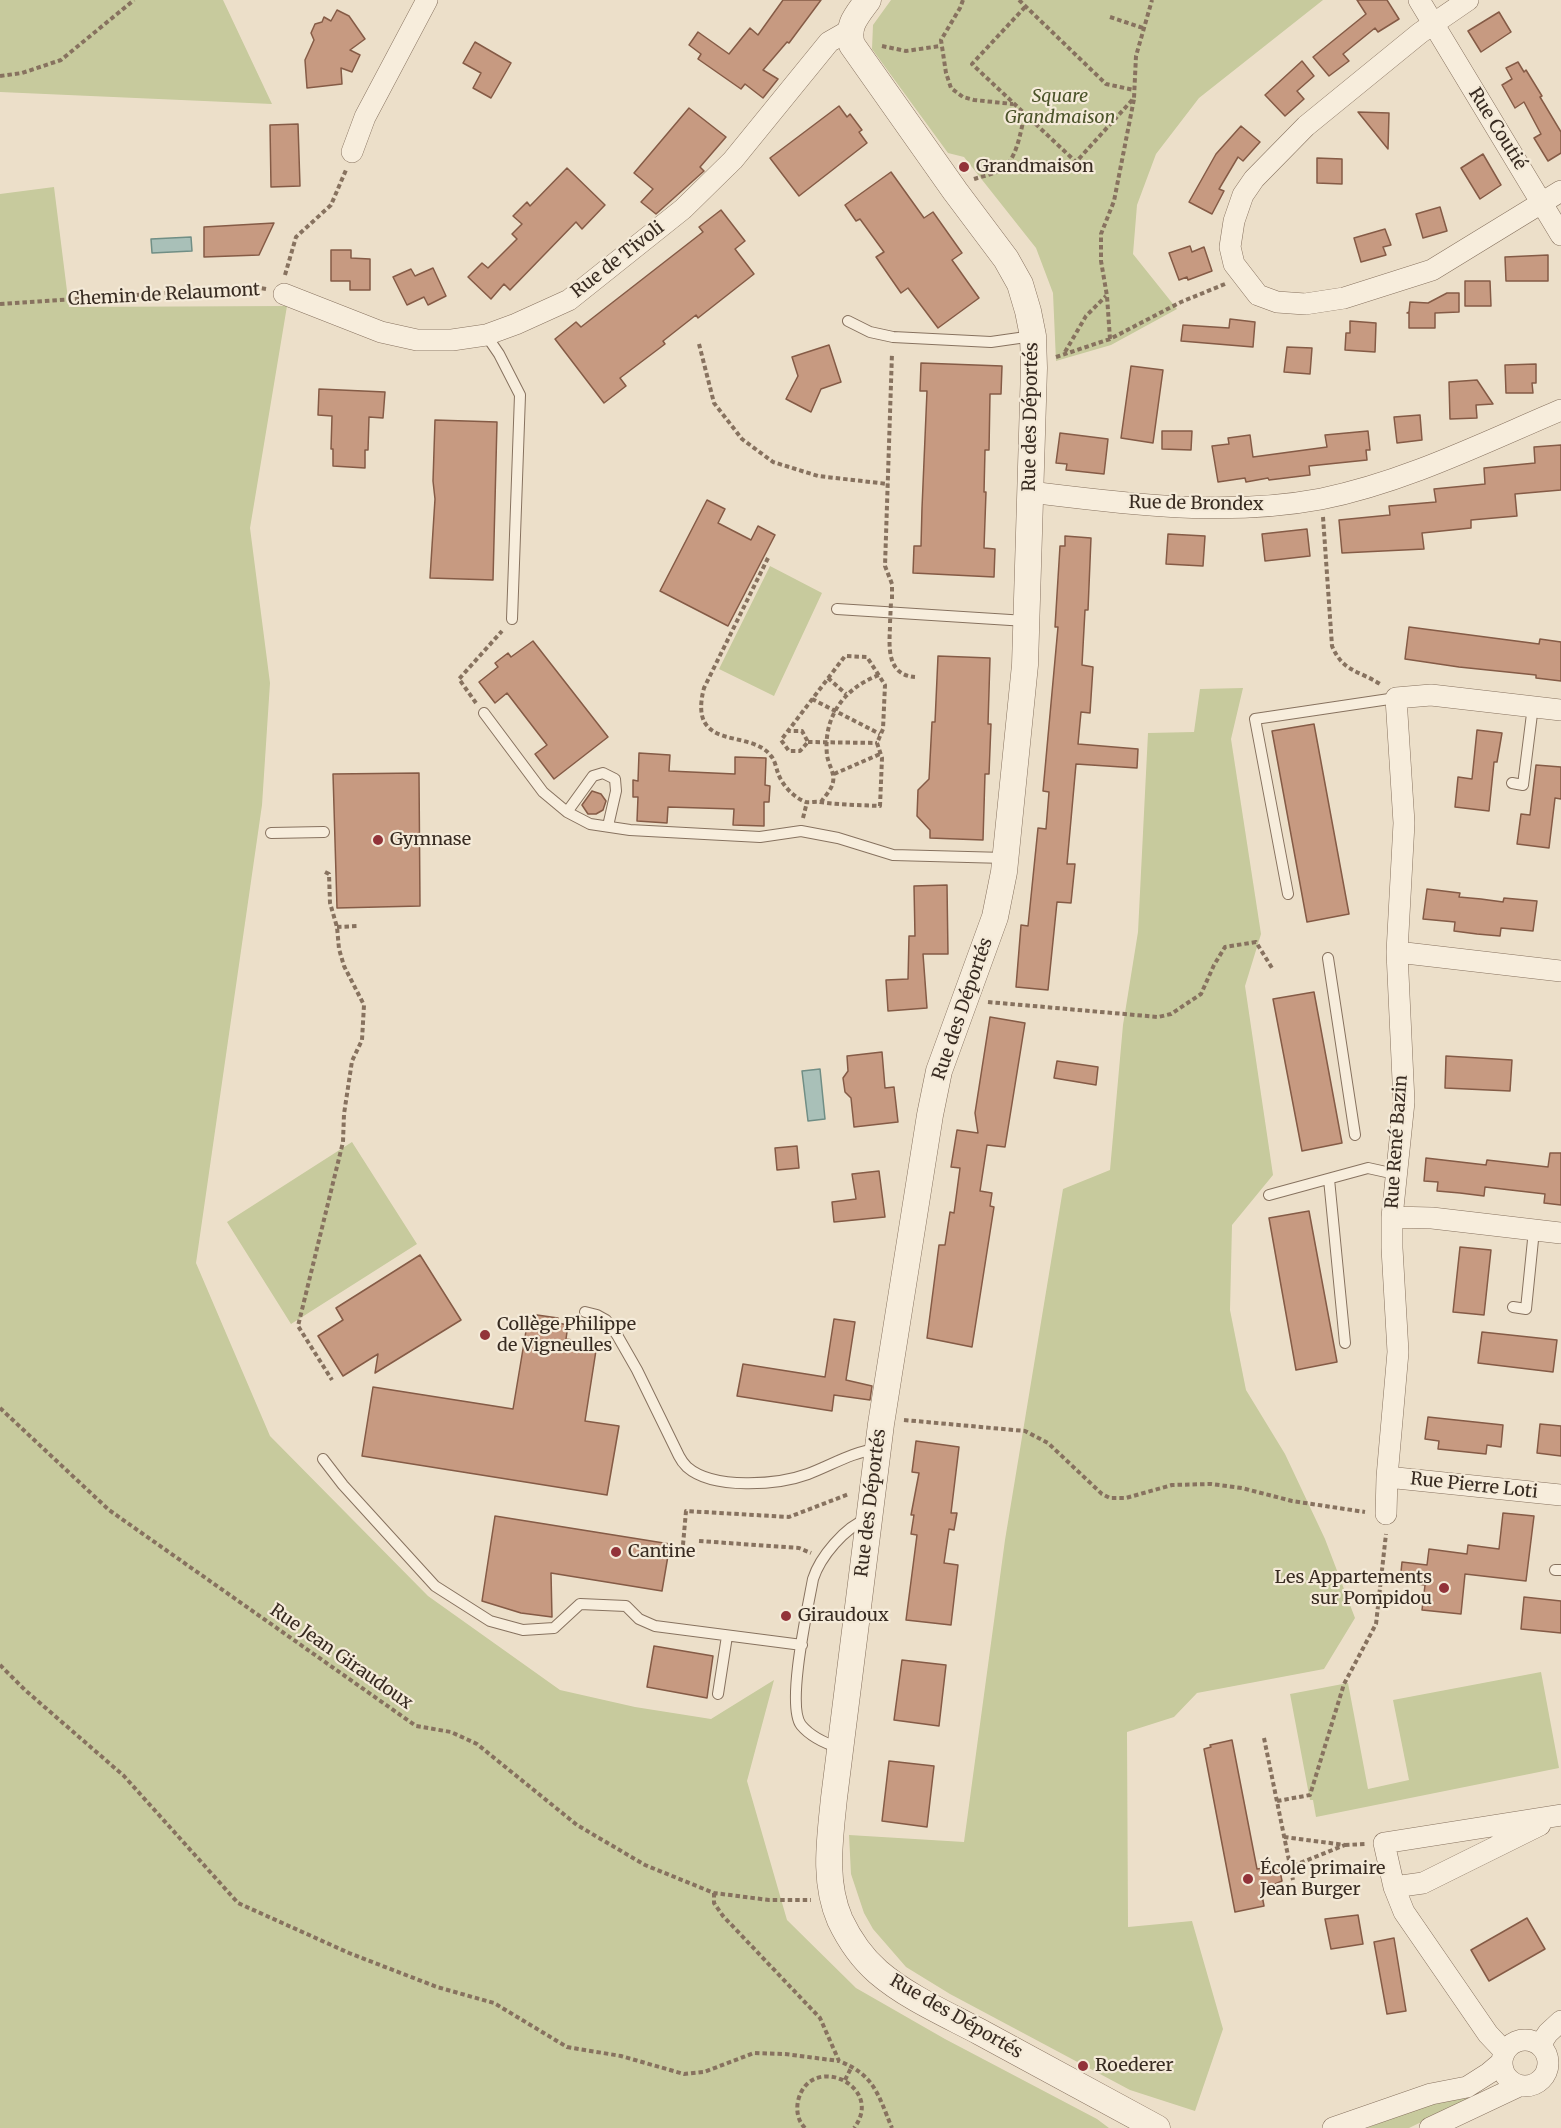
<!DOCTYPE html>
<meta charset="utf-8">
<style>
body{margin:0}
canvas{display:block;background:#ecdfc9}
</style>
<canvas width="1561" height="2128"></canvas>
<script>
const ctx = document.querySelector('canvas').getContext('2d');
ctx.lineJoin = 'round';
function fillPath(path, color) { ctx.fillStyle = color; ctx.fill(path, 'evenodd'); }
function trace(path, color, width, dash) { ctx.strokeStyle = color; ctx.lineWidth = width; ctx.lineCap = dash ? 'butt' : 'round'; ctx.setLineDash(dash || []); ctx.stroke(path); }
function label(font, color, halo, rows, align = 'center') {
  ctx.font = font + ' Merriweather,serif'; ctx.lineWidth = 4.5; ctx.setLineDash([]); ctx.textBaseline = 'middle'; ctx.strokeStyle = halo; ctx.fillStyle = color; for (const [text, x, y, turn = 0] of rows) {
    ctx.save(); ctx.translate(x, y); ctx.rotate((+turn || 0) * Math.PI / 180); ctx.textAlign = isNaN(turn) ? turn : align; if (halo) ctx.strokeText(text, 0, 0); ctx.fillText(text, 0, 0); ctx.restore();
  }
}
fillPath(new Path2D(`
 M0,0H223L272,104L0,92Z
 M891,0H1323L1199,98L1156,154L1137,205L1133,254L1177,309L1111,345L1056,361L1053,293L1036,248L964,157L948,153L872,49L873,25Z
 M54,187L69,307L287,306L250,528L270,683L262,805L196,1263L270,1436L428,1596L560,1690L635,1707L711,1719L774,1680L747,1781L787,1920L856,1988L945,2039L1097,2119L1109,2128H0V194Z
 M770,566L822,593L774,696L719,669Z
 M1243,688L1231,739L1261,934L1245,986L1273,1175L1232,1225L1230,1310L1246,1390L1285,1454L1325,1539L1355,1618L1324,1669L1197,1693L1174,1717L1127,1732L1128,1927L1192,1921L1223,2029L1195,2111L1130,2090L950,1994L906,1967L873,1929L864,1913L851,1874L849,1835L964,1842L1005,1540L1063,1189L1110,1170L1123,1025L1138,932L1148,733L1194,732L1200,689Z
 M352,1142L417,1244L291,1324L227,1222Z
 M1541,1672L1559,1768L1316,1817L1313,1800H1310L1290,1694L1348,1683L1368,1789L1409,1780L1393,1700Z
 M1469,2096L1471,2098L1409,2128H1367L1425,2105Z`), '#c7ca9d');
const water = new Path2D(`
 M191,237L192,251L152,253L151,239Z
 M820,1069L825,1119L808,1121L802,1071Z`);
fillPath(water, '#a9c0b8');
trace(water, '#708e85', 1.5);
const building = new Path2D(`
 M783,0H821L789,43L787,42L763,70L778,79L763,98L745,84L741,89L698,59L701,54L689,45L698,32L729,54L750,28L758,35Z
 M1357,0H1387L1399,19L1378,32L1375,28L1343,54L1349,61L1329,76L1313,57L1366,14Z
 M337,10L349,16L365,39L350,50L360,55L352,72L341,68L342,84L307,88L305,60L314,40L311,33L315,24L322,22L324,17L331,21Z
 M1499,12L1511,32L1481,52L1468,31Z
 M475,42L511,63L491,98L473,88L481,73L463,63Z
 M1302,61L1314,76L1297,91L1304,99L1285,116L1265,95Z
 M1518,62L1524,72L1526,70L1542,96L1540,97L1561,132V153L1548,161L1534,138L1541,134L1524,102L1515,108L1502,85L1512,79L1506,68Z
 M839,106L847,117L850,114L862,130L859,132L867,143L799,196L770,158Z
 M689,108L726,137L700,167L704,171L656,214L641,202L653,189L634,173Z
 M1358,112L1389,113L1388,149Z
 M298,124L300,186L271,187L270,125Z
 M1241,126L1260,142L1243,161L1238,157L1219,189L1224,191L1212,214L1189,202L1216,154Z
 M1483,154L1501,185L1480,199L1461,168Z
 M1317,158L1342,159V184L1317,183Z
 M567,168L605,205L582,229L576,222L510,290L504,284L491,299L468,277L482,263L488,268L517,239L512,234L522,224L513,216L527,202L530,206Z
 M891,172L924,218L933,212L962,253L952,260L979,298L938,328L908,288L901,293L876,257L884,252L860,219L856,221L845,205Z
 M1440,207L1447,231L1423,238L1416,214Z
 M721,210L745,241L735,249L754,274L698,318L696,315L663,341L665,344L620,378L626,386L604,403L555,339L576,322L581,327L703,232L699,227Z
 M274,223L259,255L204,257V227Z
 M1385,229L1391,245L1383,247L1386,255L1361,262L1354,238Z
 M1190,246L1192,252L1204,247L1212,271L1188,280L1187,277L1179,280L1169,253Z
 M331,250H351V258L370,259V290H350V281H331Z
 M1548,255V281H1506L1505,257Z
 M433,268L446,296L428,305L424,297L407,305L393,277L411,269L415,276Z
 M1465,281H1490L1491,306H1465Z
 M1447,293H1459V312L1435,313V328H1409V313H1407L1409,312L1410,302L1428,303Z
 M1230,319L1255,322L1253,347L1181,341L1183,325L1229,328Z
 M1350,321L1376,323L1375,352L1345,350L1346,333H1350Z
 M829,345L841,382L821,389L811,412L786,399L798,376L792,357Z
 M1287,347L1312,348L1310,374L1284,372Z
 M921,363L1002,366L1001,394H990L989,450H985L984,492H986L984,548L995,549L994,577L913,573L914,546H921L922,508L927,391H920Z
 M1536,364V383H1532L1533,393H1506L1505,365Z
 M1131,366L1163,370L1153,443L1121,438Z
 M1477,380L1493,404L1476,405L1477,418L1450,419L1449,382Z
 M319,389L385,392L383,418L369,417L368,450H365V468L333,466V449H331L332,416L318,415Z
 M1420,415L1422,440L1397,443L1394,417Z
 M435,420L497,422L493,580L430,578L435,499L433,481Z
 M1162,431H1192L1191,450L1162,449Z
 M1368,431L1370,450H1366L1367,460L1309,466L1310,475L1269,480L1268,478L1246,482L1245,478L1218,482L1212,446L1229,444L1228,438L1250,435L1253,457L1327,447L1325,435Z
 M1060,433L1108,439L1104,474L1066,470L1067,464L1056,463Z
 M1561,445V490L1515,494L1517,516L1471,520V528L1422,533L1424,549L1342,553L1339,520L1390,515L1389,506L1436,502L1434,489L1485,484L1484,468L1535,463L1534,447Z
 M707,500L725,509L718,523L751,540L758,526L775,535L728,626L660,591Z
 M1307,529L1310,556L1265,561L1262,534Z
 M1168,534L1205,536L1203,566L1166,564Z
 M1065,536L1091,538L1088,610H1085L1082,665L1093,667L1090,713L1081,712L1078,744L1138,749L1137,768L1076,764L1067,864H1075L1071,903L1057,902L1048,990L1016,987L1021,925L1028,926L1038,828L1046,829L1049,792L1043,791L1058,627H1055L1060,546H1065Z
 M1409,627L1539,644L1540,639L1561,642V681L1536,678V675L1459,667L1405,659Z
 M533,641L608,737L554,779L535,754L547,745L507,693L495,703L479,682L498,667L495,663L508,653L511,657Z
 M938,656L990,658L988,724H991L989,774H985L983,840L930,838V830L917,816L918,790L929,779L932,722H935Z
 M1314,724L1349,914L1307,922L1272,731Z
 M1477,730L1502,733L1497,762H1494L1489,811L1455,807L1458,777L1472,779Z
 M639,753L670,755L669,771L735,774V757L766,758L765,785L770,786L769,802H764V826L733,825L734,809L668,807L667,823L637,821L638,797H633V780L638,781Z
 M1536,765L1561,767V799L1555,798L1549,848L1517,844L1521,814L1530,815Z
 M419,773L420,906L337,908L333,774Z
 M592,791L601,794L606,801L603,810L596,814H588L582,805Z
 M947,885L948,954H923L927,1008L888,1011L886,980L908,979L909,936H915L914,886Z
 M1427,889L1460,893L1459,897L1481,899L1503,902L1504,898L1537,901L1533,931L1501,928L1500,936L1477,934L1454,931L1455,922L1423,919Z
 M1314,992L1342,1143L1302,1151L1273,999Z
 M990,1017L1025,1023L1005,1147L987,1145L980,1191L992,1193L990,1206L994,1207L972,1347L927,1338L939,1245H945L950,1212L954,1213L960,1168L951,1167L957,1130L978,1133L975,1113Z
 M882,1052L885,1088L894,1087L898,1122L854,1127L851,1098L845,1092L843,1078L848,1071L847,1056Z
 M1446,1056L1512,1060L1510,1091L1445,1088Z
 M1057,1061L1098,1067L1096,1085L1054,1078Z
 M797,1146L799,1168L777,1170L775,1148Z
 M1550,1153H1561V1205L1544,1203L1545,1194L1485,1187L1484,1196L1460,1193L1437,1191L1438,1182L1424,1181L1426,1158L1486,1165L1487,1160L1548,1167Z
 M879,1171L885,1217L834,1222L832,1202L856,1199L852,1174Z
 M1309,1211L1337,1362L1296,1370L1269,1218Z
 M1460,1247L1491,1250L1484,1315L1453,1312Z
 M420,1255L461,1320L375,1373L378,1354L343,1376L318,1336L343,1320L336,1308Z
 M537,1315L558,1318V1323L568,1325L566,1339L597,1344L585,1421L619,1426L607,1495L362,1456L373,1387L513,1409L528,1319L536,1320Z
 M834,1319L855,1322L846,1380L872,1386L870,1400L834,1395L832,1411L737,1396L743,1364L825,1377Z
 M1482,1332L1557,1340L1553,1372L1478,1363Z
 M1428,1417L1503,1425L1501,1447L1487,1445L1486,1454L1438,1449L1439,1441L1425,1439Z
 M1540,1424L1561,1426V1456L1537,1453Z
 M916,1441L959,1447L951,1513H957L954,1530L949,1529L944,1563L958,1565L951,1625L906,1620L917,1535L911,1534L914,1515H911L919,1473L912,1472Z
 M1503,1513L1534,1516L1526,1581L1465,1574L1461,1614L1422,1610L1425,1585L1400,1582L1402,1562L1427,1565L1429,1549L1467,1554L1468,1545L1499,1549Z
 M495,1516L670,1544L662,1591L551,1573L552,1617L521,1613L482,1601Z
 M1524,1597L1561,1601V1633L1521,1629Z
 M654,1646L713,1656L707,1698L647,1687Z
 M902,1660L946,1665L939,1726L894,1720Z
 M1232,1740L1257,1869L1279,1866L1282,1881L1261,1890L1264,1906L1235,1912L1204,1749L1211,1747L1210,1745Z
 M889,1761L934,1766L927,1827L882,1821Z
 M1358,1915L1363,1944L1331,1949L1325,1919Z
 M1527,1918L1545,1949L1489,1981L1471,1950Z
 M1394,1938L1406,2011L1387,2014L1374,1942Z`);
fillPath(building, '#c79a81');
trace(building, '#855b46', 1.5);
const service = new Path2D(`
 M848,321L870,332L893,337L991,342L1033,336
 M486,335L499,354L520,395L512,619
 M837,609L1026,621
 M484,713L543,792L567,812L590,824L630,830L760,837L801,831L838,838L893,855L1005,858
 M1512,783L1523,785L1533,706
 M567,812L593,776L603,773L615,779L616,791L608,826
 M271,833L324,832
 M1288,894L1255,719L1396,698
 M1328,958L1355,1135
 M1329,1179L1345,1343
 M1269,1195L1368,1168L1395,1174
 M1513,1307L1526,1309L1534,1230
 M585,1312L597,1315L606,1320L617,1335L637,1370L679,1456C681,1460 684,1464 687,1467C713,1490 778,1485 808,1474C832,1465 852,1452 877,1449
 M323,1459L343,1485L435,1586L490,1621L523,1630L554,1628L580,1604L626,1606L639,1619L655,1626L802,1645
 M1555,1570H1561
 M718,1694L727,1636
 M840,1748C827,1744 810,1736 801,1725C786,1705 808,1607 813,1579C820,1557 845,1527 867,1519`);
const minor = new Path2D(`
 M1419,0L1561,235
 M1468,0L1420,33L1306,126L1254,179L1243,195L1234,221L1230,247L1234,264L1258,295L1277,302L1305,304L1344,298L1432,270L1561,191
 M352,152L365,117L427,0
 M284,294L381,332L417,340H452L486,335L516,324L569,300L683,209L733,160L829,42L850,30
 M1030,492C1127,504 1225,517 1321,499C1405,482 1483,443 1561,410
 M1397,952L1561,971
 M1392,1217L1432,1218L1561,1233
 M1387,1477L1561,1495
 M1386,1514L1387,1477L1398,1352L1392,1248V1217L1404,1102L1397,952L1404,823L1396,698L1431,695L1561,710
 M1394,1887L1423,1883L1540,1825
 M1502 2063a23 23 0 1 1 46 0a23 23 0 1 1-46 0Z
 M1540,2045L1548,2033L1561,2021
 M1505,2052L1488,2034L1404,1912L1394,1887L1384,1843L1561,1815
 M1333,2128L1431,2094L1467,2087L1489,2073L1502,2062
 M1430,2128L1519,2086`);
const tertiary = new Path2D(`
 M868,0C857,15 846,26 852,45L955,191L1006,259L1020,284L1028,311L1033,336L1034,368L1025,665L1004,872L995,917L939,1071L930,1115L881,1424L834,1798C830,1839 823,1881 840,1920C849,1939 862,1958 878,1972C907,1997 946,2014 980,2032C1039,2064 1098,2096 1157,2128`);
trace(service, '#87725f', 12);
trace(minor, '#87725f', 22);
trace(tertiary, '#87725f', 27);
trace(new Path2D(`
 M963,0L960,8L941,40L946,73L951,88L963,97L974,100L1013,104
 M1019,0L1106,84L1134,90
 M1025,7L972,64L1076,162L1134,98L1136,56L1152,0
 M1110,17L1143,28
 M882,46L906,51L940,46
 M0,76L22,73L61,60L134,0
 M974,179C983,176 995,174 1002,169C1018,158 1020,131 1025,115
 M285,275L296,237L331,205L346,170
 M0,304L255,287L266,289
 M1110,339L1107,296L1101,261V234L1114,201L1134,99
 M699,344L714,403L742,439L773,462L818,476L888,484
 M1065,352L1086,316L1106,296
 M1056,357L1110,339L1181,302L1225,284
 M1323,517L1332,646C1343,672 1358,670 1380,684
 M768,558L704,688C687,753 751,728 771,756C775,760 776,768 778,773C782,785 794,798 806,802C811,803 816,801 820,802C840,805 860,805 880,806L882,758L877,743L883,729L885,685L867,657L845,656L788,731L781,740L789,751H800L808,742L802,731H788
 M892,599V584L885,566L892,353
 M890,627C889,648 887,675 915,677
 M828,678L846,694
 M812,699L880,734
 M476,703L459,679L502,631
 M808,742L877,743
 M834,774L880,754
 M821,802C825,796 832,789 833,782C835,773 828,764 827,755C823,717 844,688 879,675
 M803,818L807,802
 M325,872L329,874L330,903L337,927L339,949L344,966L364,1005L362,1040L352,1061L344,1114L343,1142L298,1326L332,1380
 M337,927L359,926
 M988,1002L1158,1017L1171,1014L1201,994L1214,965L1225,947L1256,942L1272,968
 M0,1408L109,1510L416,1726L451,1732L477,1744L577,1825L645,1865L714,1893L769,1900H811
 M904,1420L1025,1431L1048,1443L1102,1494L1110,1498H1126L1172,1485L1211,1484L1242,1488L1292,1501L1365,1512
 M699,1541L799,1548L811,1553
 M683,1545L686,1511L789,1517L849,1494
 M0,1665L25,1690L124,1776L238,1903L349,1953L437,1987L494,2003L567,2047L621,2056L684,2074L704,2072L754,2053L785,2054L839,2061
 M1264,1738L1293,1880
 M1277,1801L1310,1795L1344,1684L1376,1624L1386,1534
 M1284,1837L1345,1845L1290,1867
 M1345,1845L1365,1844
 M714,1893V1903L723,1916L820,2018L839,2061C875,2075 878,2095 892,2128
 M845,2080L852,2066
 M805,2128C798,2121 796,2111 798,2101C810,2051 886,2086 854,2128`), '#87725f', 4, [4.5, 3]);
trace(service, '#f7eddc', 10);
trace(minor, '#f7eddc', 21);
trace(tertiary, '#f7eddc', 26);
trace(new Path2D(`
 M890,623L891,602`), '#87725f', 4, [4.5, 3]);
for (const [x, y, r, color] of [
 [964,167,6,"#923339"],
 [378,840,6,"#923339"],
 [485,1335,6,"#923339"],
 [616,1552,6,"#923339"],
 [1444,1588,6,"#923339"],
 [786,1616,6,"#923339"],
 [1248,1879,6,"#923339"],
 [1083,2066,6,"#923339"]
]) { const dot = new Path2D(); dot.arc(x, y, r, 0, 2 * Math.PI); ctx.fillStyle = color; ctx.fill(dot); trace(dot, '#f4ead8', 2); }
label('italic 18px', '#4b5329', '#f4ead8', [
 ["Square",1060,97],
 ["Grandmaison",1060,118]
]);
label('18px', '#382b21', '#f4ead8', [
 ["Rue Coutié",1497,129,58],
 ["Rue de Tivoli",618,260,-38],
 ["Chemin de Relaumont",164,295,-3],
 ["Rue des Déportés",1031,417,-89],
 ["Rue de Brondex",1196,504,1],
 ["Rue des Déportés",963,1009,-71],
 ["Rue René Bazin",1397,1142,-86],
 ["Rue Pierre Loti",1474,1486,6],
 ["Rue des Déportés",871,1503,-83],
 ["Rue Jean Giraudoux",341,1657,35],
 ["Rue des Déportés",956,2017,30]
]);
label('18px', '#382b21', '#f4ead8', [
 ["Grandmaison",976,167],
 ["Gymnase",390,840],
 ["Collège Philippe",497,1325],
 ["de Vigneulles",497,1346],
 ["Cantine",628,1552],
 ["Les Appartements",1432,1578,"right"],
 ["sur Pompidou",1432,1599,"right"],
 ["Giraudoux",798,1616],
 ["École primaire",1260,1869],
 ["Jean Burger",1260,1890],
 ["Roederer",1095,2066]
], 'left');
</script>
